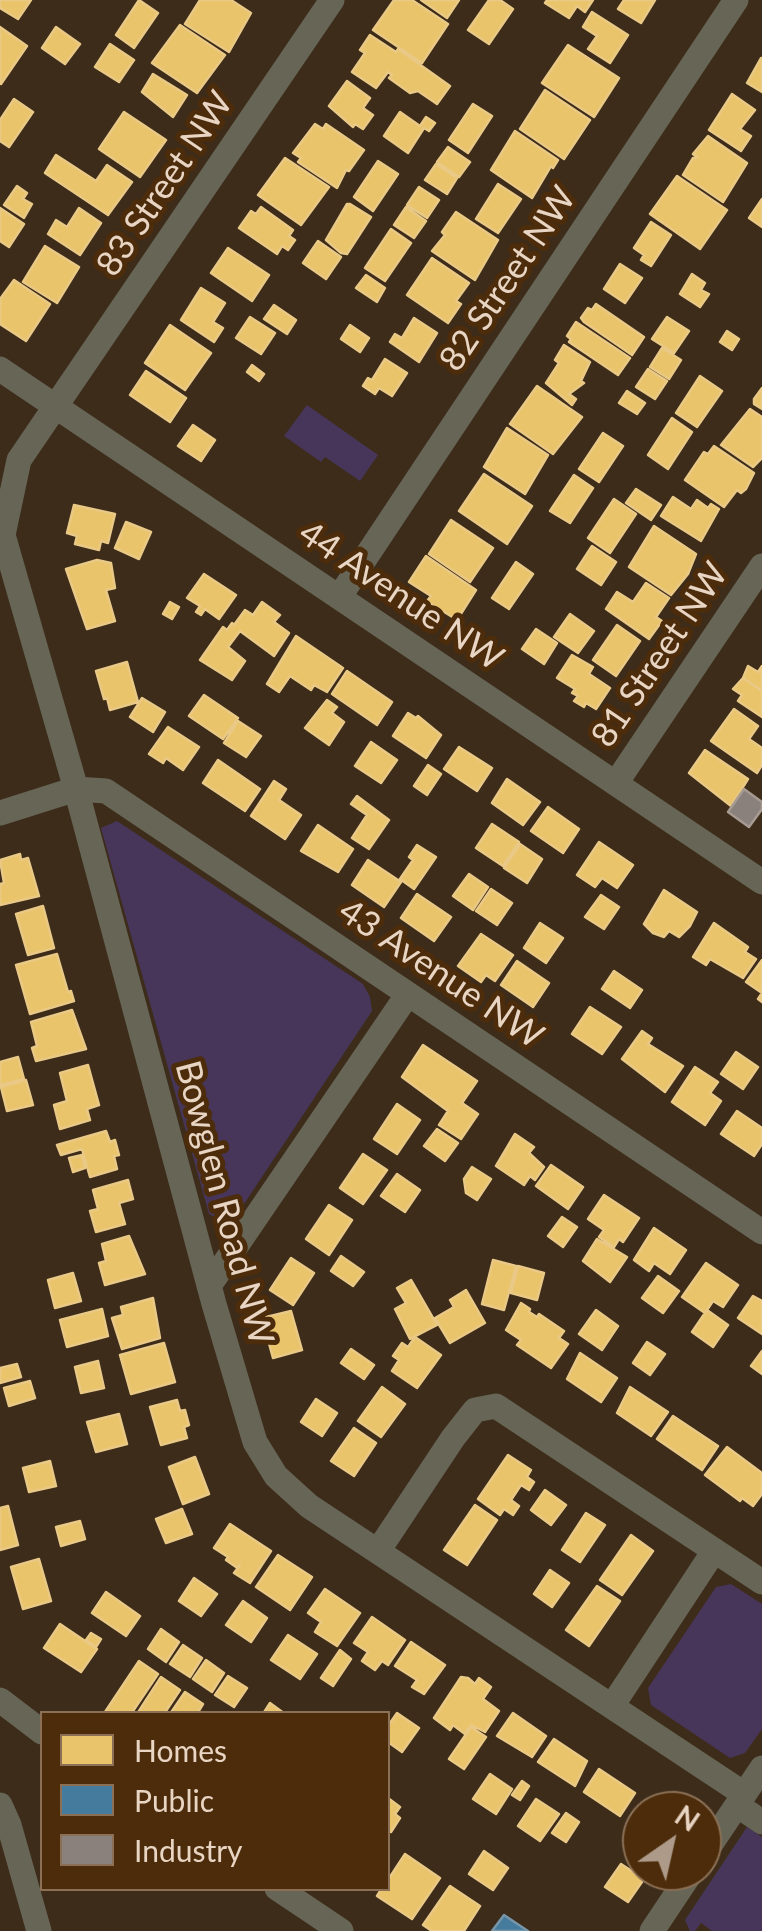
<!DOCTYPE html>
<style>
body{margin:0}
#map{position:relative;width:762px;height:1931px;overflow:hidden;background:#3d2c1a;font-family:Lato,sans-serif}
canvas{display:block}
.legend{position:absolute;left:40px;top:1711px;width:350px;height:180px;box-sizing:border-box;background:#4c2c0b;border:2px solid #8b7055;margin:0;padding:12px 18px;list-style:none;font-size:30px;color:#e9d5c3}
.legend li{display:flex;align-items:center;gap:20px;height:50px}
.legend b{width:50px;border:2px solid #8b7055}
.north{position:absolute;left:622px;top:1791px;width:100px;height:100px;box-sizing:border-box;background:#4c2c0b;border:2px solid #8b7055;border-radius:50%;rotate:34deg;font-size:28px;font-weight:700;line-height:40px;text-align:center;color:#e9d5c3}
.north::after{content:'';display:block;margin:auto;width:35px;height:45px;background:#ad9a88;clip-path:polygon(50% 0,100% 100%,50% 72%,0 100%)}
</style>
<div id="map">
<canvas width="762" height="1931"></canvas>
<ul class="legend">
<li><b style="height:28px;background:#e9c46a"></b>Homes</li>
<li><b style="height:28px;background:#457b9d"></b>Public</li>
<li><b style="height:28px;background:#8a817c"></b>Industry</li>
</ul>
<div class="north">N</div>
</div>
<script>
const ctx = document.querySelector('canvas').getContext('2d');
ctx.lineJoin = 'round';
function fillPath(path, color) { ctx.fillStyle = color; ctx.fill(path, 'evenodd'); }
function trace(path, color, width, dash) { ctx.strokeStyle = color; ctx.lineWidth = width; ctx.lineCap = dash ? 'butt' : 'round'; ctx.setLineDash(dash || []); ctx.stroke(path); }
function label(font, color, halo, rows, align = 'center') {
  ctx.font = font + ' Lato,sans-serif'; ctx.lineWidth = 10; ctx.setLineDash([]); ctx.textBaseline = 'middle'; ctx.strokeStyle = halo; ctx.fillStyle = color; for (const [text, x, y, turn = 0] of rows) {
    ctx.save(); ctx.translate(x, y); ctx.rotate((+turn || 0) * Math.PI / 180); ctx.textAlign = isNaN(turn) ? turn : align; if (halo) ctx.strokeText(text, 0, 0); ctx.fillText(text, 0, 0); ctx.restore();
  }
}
fillPath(new Path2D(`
 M307,405L378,455L360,481L325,457L321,462L284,436Z
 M117,821L363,984L370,997L372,1011L236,1216L220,1220L209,1214L101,828Z
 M731,1584L762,1604V1729L745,1753L730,1758L651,1705L648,1688L716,1587Z
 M747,1827L762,1837V1931H712L701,1923L695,1931H690L685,1920Z`), '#473659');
const homes = new Path2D(`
 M0,0H31L18,19L0,8Z
 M139,0L158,13L134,48L116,35Z
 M200,0H231L251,13L229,52L185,24Z
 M394,0H412L448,24L422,63L373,30Z
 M421,0H459L447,18Z
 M489,0H500L513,9L489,44L468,30Z
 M547,0H593L585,12L577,6L569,18L545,3Z
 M624,0H655L641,23L618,9Z
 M592,12L628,35L610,63L588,49L597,36L583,27Z
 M180,25L225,55L197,93L152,63Z
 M0,27L27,46L1,84L0,83Z
 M56,27L80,44L65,64L42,48Z
 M370,35L396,52L398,49L450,86L437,104L418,91L410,93L389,78L392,75L388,72L376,88L352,72L365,53L360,50Z
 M110,44L134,60L119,82L95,67Z
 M568,45L619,78L594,117L542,83Z
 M761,58H762V92L747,83Z
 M153,74L187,95L173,117L142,92Z
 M347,81L370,98L363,108L373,115L363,129L355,124L353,127L329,106Z
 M545,90L590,120L564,159L520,129Z
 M732,94L755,110L740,129L751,136L741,151L709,130Z
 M14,99L33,112L9,147L0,141V120Z
 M473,104L492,116L468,153L449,140Z
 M124,112L166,140L140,177L99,149Z
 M400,112L420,126L426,117L435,123L429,131L424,128L408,153L384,136Z
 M315,124L323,129L326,124L364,150L349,171L346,170L337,188L298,162L301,158L293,153Z
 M515,131L558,160L553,168L551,166L532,198L491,170Z
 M708,136L747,163L723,202L683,175L693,158L697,157L693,154Z
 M448,147L470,162L459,177L437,162Z
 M56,155L96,181L107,165L132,182L108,215L45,173Z
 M285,158L329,187L301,225L258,195Z
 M378,161L398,174L373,211L354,197Z
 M436,164L457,178L447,194L425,180Z
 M677,176L727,210L700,249L650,214Z
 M498,184L521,199L498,233L476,219Z
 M17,186L27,193L23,199L32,204L24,218L4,205Z
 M419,187L439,200L427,218L407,205Z
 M762,199V227L749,218Z
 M347,204H350L371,217L347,254L341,253L326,240Z
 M261,207L293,230L289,236L295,240L288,250L282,246L277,254L239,228L251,211L256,214Z
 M406,207L426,221L414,238L394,225Z
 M0,208L24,224L9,247L0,241Z
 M79,208L101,223L80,255L48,234L56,220L67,227Z
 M456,212L498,240L475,280L432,251L445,235L442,232Z
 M651,222L671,235L651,266L641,260L644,255L634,248Z
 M391,229L411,243L385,281L365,268Z
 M318,241L341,257L326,279L303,263Z
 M45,246L79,267L57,303L23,282Z
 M228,248L269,275L252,301L211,273Z
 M432,258L469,283L456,301L461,304L448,323L407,295Z
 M620,264L642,278L625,303L604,289Z
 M692,274L705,283L701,290L709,294L700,307L680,294Z
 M366,275L385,288L377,302L356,288Z
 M14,280L50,304L26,341L0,324V299Z
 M201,288L225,303L213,322L223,328L214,342L181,320Z
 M596,304L644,337L632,355L584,322L581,318L588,308L592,310Z
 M274,305L296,320L287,334L264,319Z
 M250,317L275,333L261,354L236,338Z
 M667,317L689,331L674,353L652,339Z
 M414,318L437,333L419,362L390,342L395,334L402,338Z
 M576,322L630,358L618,375L569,342L571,339L567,336Z
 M170,325L211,353L185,390L145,363Z
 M350,325L369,338L360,352L341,339Z
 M727,331L739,339L732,350L720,342Z
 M564,345L590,362L581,381L584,383L569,394L576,399L572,405L546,383L559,363L555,360Z
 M662,348L681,360L669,379L650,367Z
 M385,359L407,373L392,396L379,388L375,394L363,386L368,378L372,380Z
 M252,365L264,374L259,381L247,372Z
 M648,369L667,381L655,399L636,387Z
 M146,371L186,398L170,422L130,395Z
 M700,376L722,391L697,427L676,413Z
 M537,386L582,417L553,454L510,424Z
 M762,388V409L754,404V399Z
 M627,391L645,403L637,414L619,403Z
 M750,409L762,417V458L753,467L721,445Z
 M672,418L692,432L668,469L648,455Z
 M193,425L215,440L201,461L178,446Z
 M507,428L548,455L525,494L484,467Z
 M603,433L623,446L599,482L579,469Z
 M714,446L754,473L746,489L741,493L737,490L724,507L685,480L704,452L708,454Z
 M484,474L532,506L507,544L459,511Z
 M574,475L593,488L570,523L550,511Z
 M636,489L661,505L651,520L626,503Z
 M673,497L691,509L697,500L708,508L711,504L719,509L701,541L661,516Z
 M614,499L636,514L610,553L588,538Z
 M74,505L115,514L108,543L101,541L99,550L75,544L77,536L67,533Z
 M451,520L493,548L470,582L429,554Z
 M126,522L151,532L139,559L115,548Z
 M654,526L696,554L688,574L671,595L629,567Z
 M592,546L616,562L601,585L577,569Z
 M426,556L476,590L457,620L427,601L431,596L409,582Z
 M97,560L111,563L115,588L106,590L115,621L87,629L66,569Z
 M516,562L533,574L509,609L492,598Z
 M204,574L236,595L219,619L205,609L201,615L196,612L200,606L187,598Z
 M646,583L669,598L656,617L662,621L649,639L606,609L617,592L633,602Z
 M170,602L179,607L172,619L163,614Z
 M262,602L280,615L274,622L289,633L274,656L240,631L228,647L245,661L232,680L200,660L223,627L227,630L232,623L234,625L245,610L253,615Z
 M570,614L594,631L578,653L554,637Z
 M617,625L640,641L616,676L593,660Z
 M536,629L557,643L544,664L522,649Z
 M296,636L343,668L327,692L314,685L311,690L290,676L279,692L267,684Z
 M572,655L593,667L589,674L610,688L596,709L586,703L584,707L574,701L578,696L572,693L575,689L557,678Z
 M127,662L138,702L110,710L107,698L104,699L96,671Z
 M748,666L758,672L762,666V691L743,678Z
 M347,671L392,702L377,725L332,694Z
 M743,678L762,691V717L738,701L742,695L733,689Z
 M204,695L238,718L223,739L189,716Z
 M142,698L165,712L153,732L130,717Z
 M327,700L337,707L332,713L344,722L329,745L305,728Z
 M734,709L758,726L749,739L762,748V765L757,773L711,741Z
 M408,713L416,718L418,716L441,735L426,758L393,736Z
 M238,721L261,736L246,757L224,743Z
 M168,727L199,747L183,770L166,758L163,763L149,754Z
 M371,742L397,760L381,783L355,766Z
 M459,747L492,768L477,791L444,769Z
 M705,750L748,779L731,806L689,773Z
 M218,760L260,789L245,811L203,783Z
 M428,765L441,774L427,795L414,786Z
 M507,779L540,802L523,825L492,803Z
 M274,781L286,789L279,800L301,815L285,839L251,816Z
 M357,796L389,820L369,849L352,838L367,815L351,804Z
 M548,807L579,829L563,853L531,831Z
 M492,824L519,842L503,866L476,848Z
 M318,825L353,849L338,872L301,851Z
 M599,842L633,865L617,888L602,878L595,887L577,875Z
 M520,844L542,859L527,883L504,868Z
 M417,845L436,857L414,889L400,879L413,860L409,857Z
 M20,854L21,860L28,858L39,896L0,905V884L4,883L0,860Z
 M368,860L401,882L384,907L352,885Z
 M469,874L488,887L473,910L453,896Z
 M491,889L512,903L497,925L476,911Z
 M664,890L697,912L690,926L679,937L669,931L664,937L653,933L644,924Z
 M417,894L451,917L434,941L401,918Z
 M601,895L619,907L604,929L585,917Z
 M43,906L54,948L28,955L16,914Z
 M540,923L563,938L546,963L524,948Z
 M714,923L748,947L745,952L756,959L743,978L710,959L706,965L693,957Z
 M481,934L513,955L495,981L486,975L481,982L458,966Z
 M57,954L68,992L71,991L74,1001L30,1014L16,965Z
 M762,960V1002L758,999L762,993L746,982Z
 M517,961L549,983L533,1007L501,985Z
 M614,971L642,990L630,1008L602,989Z
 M590,1007L621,1027L602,1054L572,1034Z
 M72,1010L86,1049L36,1061L32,1048L37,1046L31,1022Z
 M642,1031L652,1038L648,1044L683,1066L665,1092L622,1059Z
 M423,1045L477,1081L462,1103L478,1114L461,1139L439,1125L448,1111L402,1077Z
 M736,1052L758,1067L743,1089L721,1074Z
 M18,1057L24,1079L0,1085V1062Z
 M88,1065L99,1105L87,1109L90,1120L60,1129L54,1105L67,1101L60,1073Z
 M695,1067L718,1082L710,1093L721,1101L705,1125L672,1102Z
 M26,1080L33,1105L7,1111L1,1087Z
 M397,1104L420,1120L397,1154L374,1139Z
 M737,1111L762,1128V1144L754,1156L721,1134Z
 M437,1129L458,1143L445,1161L424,1146Z
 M106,1131L110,1142L115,1140L119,1155L114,1156L117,1169L90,1177L82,1149L61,1155L57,1145Z
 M515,1134L534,1147L529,1153L544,1167L535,1180L530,1176L524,1185L496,1166Z
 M363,1154L387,1170L363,1204L340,1188Z
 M82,1155L85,1168L73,1172L69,1158Z
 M551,1165L583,1187L568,1209L536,1186Z
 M472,1167L491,1179L477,1200L466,1193L464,1179Z
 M397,1174L420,1190L405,1212L381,1196Z
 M128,1180L133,1199L119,1203L125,1224L96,1232L90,1211L98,1209L93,1190Z
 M604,1195L639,1218L623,1242L619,1239L614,1247L599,1237L604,1230L588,1219Z
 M329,1205L352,1220L329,1255L306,1239Z
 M562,1217L577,1227L563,1247L548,1236Z
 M654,1228L686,1250L670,1274L654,1263L649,1271L634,1260Z
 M129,1236L145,1274L105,1285L99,1263L106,1261L102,1244Z
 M597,1239L627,1257L610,1282L583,1261Z
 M341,1256L364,1272L353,1286L331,1271Z
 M291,1258L314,1273L293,1305L270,1290Z
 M493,1260L516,1266L504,1310L482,1304Z
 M706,1263L738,1285L723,1307L713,1301L705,1313L682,1297Z
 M518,1266L544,1273L537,1300L511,1293Z
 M73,1273L81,1301L55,1308L48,1280Z
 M658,1276L679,1291L663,1313L642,1298Z
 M411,1280L437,1325L410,1339L395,1309L406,1303L397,1288Z
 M466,1290L485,1323L450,1343L435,1318L454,1307L450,1300Z
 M753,1296L762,1301V1334L738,1318Z
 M153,1298L160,1338L122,1349L112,1318L123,1315L121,1307Z
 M521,1303L530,1309L529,1312L537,1317L539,1314L564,1331L559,1338L568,1344L551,1368L517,1345L521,1340L506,1330Z
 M102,1309L108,1336L67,1347L60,1320Z
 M596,1310L618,1326L602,1350L579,1334Z
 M707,1310L728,1325L713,1347L692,1332Z
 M291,1311L302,1350L273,1358L262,1318Z
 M415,1337L441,1355L417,1388L392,1371L399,1360L393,1356L402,1343L408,1347Z
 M647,1342L665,1354L650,1375L633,1363Z
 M164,1343L175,1382L131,1394L120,1355Z
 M351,1349L374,1365L364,1379L341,1363Z
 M762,1351V1374L751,1366Z
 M580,1353L617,1378L601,1402L567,1379Z
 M98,1361L104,1388L81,1393L75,1367Z
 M17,1364L21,1377L0,1383V1368Z
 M30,1381L35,1398L9,1406L4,1388Z
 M382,1387L405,1404L381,1437L358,1421Z
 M630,1387L668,1412L651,1436L617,1413Z
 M316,1399L337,1413L322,1436L301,1422Z
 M177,1400L180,1411L185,1410L189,1425L184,1427L187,1438L161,1445L150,1407Z
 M119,1414L127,1444L96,1452L87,1422Z
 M673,1416L718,1446L702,1470L657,1439Z
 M354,1428L376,1443L354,1476L331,1461Z
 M727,1447L762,1473V1494L753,1506L742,1498L740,1501L705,1475Z
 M508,1455L531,1470L527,1477L534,1482L529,1490L521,1485L511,1500L519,1506L513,1515L504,1509L500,1515L478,1499Z
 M195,1457L209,1494L183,1504L169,1467Z
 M50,1461L56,1486L29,1492L23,1468Z
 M545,1490L566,1505L551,1525L531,1510Z
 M475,1505L497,1520L467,1565L444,1550Z
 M8,1506L18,1545L0,1550V1508Z
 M182,1509L192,1534L166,1543L156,1519Z
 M586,1513L605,1525L580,1562L562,1550Z
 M80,1521L85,1539L61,1546L56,1527Z
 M230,1524L271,1551L250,1583L234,1573L240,1565L236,1567L226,1560L228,1557L214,1548Z
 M631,1535L653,1551L622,1595L600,1580Z
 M278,1555L312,1577L290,1610L256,1587Z
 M39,1559L51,1601L23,1609L11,1567Z
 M550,1570L569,1583L552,1607L534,1594Z
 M194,1578L217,1594L201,1616L179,1601Z
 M597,1586L620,1601L589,1646L566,1630Z
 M325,1589L360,1613L337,1646L315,1632L321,1622L308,1613Z
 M106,1592L140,1616L126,1636L92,1613Z
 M243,1601L267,1618L251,1642L226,1625Z
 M372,1617L405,1640L388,1665L382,1661L375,1670L362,1661L368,1652L354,1643Z
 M60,1624L97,1649L81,1672L44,1648Z
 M161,1629L179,1642L166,1662L148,1649Z
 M91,1633L101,1639L96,1647L86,1640Z
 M288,1635L317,1654L300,1679L271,1660Z
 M411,1642L445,1665L424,1694L412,1687L417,1680L395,1666Z
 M183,1645L202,1658L190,1677L170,1664Z
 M340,1650L351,1659L333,1686L321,1678Z
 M206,1660L224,1673L212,1692L193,1679Z
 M139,1661L158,1674L131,1714H107L105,1712Z
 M228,1676L247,1688L234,1707L215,1695Z
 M161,1677L180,1690L164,1714H137Z
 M461,1677L468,1678L475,1684L479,1678L491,1687L483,1699L499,1711L485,1732L471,1725L465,1734L453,1725L450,1730L434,1718Z
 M185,1692L203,1704L197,1714H170Z
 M270,1703L285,1714H263Z
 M397,1713L419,1728L402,1752L388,1742V1726Z
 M513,1713L546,1736L532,1757L497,1736Z
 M471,1727L486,1737L464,1769L449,1759Z
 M554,1739L587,1761L575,1786L538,1762Z
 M599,1769L635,1793L620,1816L584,1792Z
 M490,1774L512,1789L496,1814L473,1799Z
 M522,1781L529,1786L520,1800L512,1795Z
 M388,1798L400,1807L395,1814L400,1818L391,1832L388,1829Z
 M536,1799L559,1814L540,1841L518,1826Z
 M646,1800L663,1811H642V1842L625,1831Z
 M566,1813L579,1822L566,1842L552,1833Z
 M484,1851L508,1868L493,1890L469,1874Z
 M405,1854L440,1878L412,1919L377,1896L382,1888H388V1880Z
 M621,1864L644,1879L628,1902L605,1887Z
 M450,1886L480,1906L464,1931H432L423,1925Z`);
fillPath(homes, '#e9c46a');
trace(homes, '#e9c985', 2.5);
const public = new Path2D(`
 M504,1915L528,1931H492Z`);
fillPath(public, '#457b9d');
trace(public, '#7696a8', 2.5);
const industry = new Path2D(`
 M744,789L762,802V809L749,827L728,812Z`);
fillPath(industry, '#8a817c');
trace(industry, '#a69a91', 2.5);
trace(new Path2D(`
 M332,0L19,460L3,535L76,789L214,1304L255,1442L276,1476L309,1506L744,1794
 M0,369L762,882
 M340,596L736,0
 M616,783L762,566
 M0,813L76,789L106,791L762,1232
 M209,1286L408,994
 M378,1551L453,1438L475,1410L496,1406L762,1582
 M0,1700L42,1732
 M612,1706L714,1551
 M0,1805L9,1825L39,1931
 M737,1805L762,1822
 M702,1857L762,1768
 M277,1888L341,1931
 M652,1931L692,1871`), '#666556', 25);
label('35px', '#e9d5c3', '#4c2c0b', [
 ["83 Street NW",165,184,-56],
 ["82 Street NW",508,279,-56],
 ["44 Avenue NW",401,596,34],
 ["81 Street NW",660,655,-56],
 ["43 Avenue NW",441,974,34],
 ["Bowglen Road NW",224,1203,75]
]);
</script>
